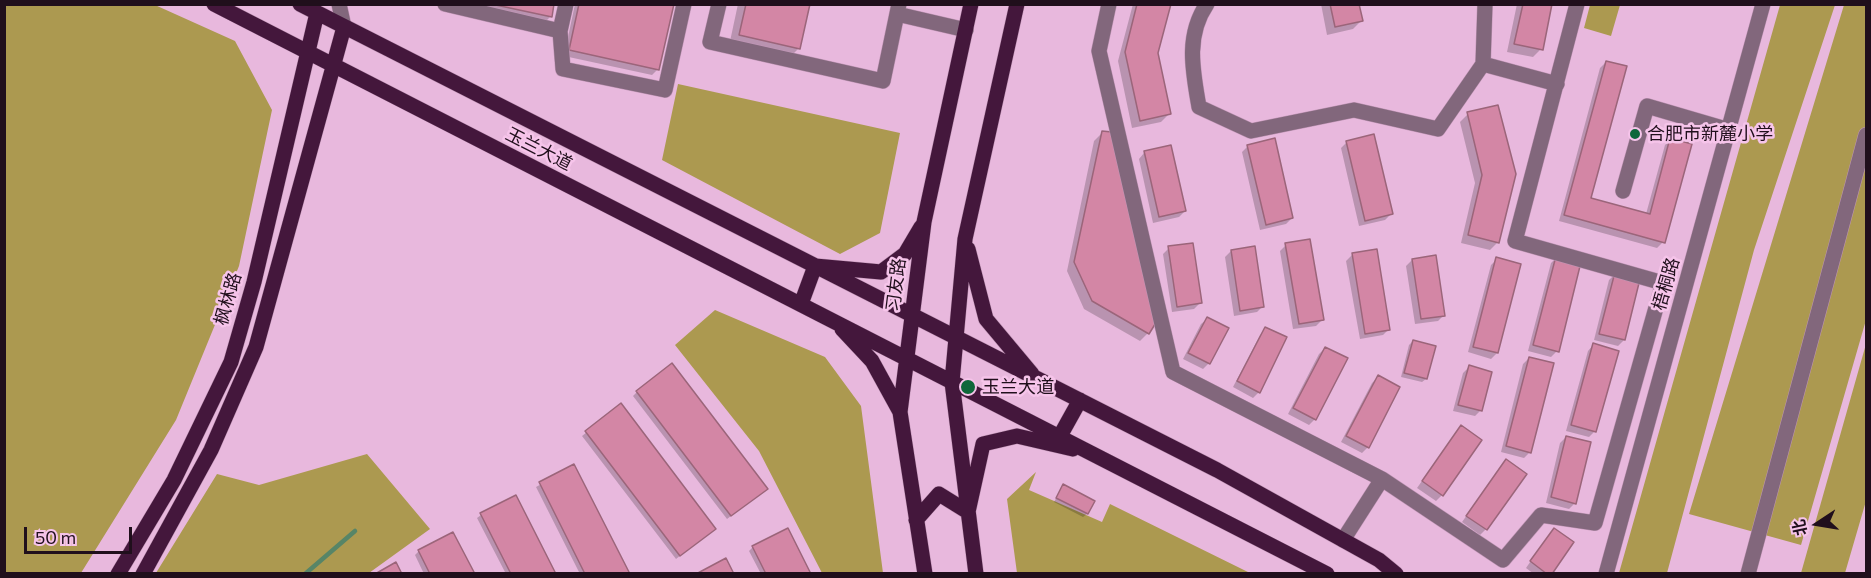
<!DOCTYPE html>
<meta charset="utf-8">
<style>
body{margin:0}
#map{position:relative;width:1871px;height:578px;overflow:hidden;background:#e8b8dd;font-family:Commissioner,"Noto Sans SC",sans-serif}
canvas{display:block}
.frame{position:absolute;inset:0;border:6px solid #200f1c;pointer-events:none}
.north{position:absolute;left:1787px;top:494px;width:60px;height:60px;-webkit-text-stroke:4px #f6c4ea;paint-order:stroke;rotate:258deg;font-size:16px;font-weight:700;line-height:24px;text-align:center;color:#200f1c}
.north::after{content:'';display:block;margin:auto;width:21px;height:27px;background:#200f1c;clip-path:polygon(50% 0,100% 100%,50% 72%,0 100%)}
.scale{position:absolute;left:24px;top:527px;width:108px;height:27px;box-sizing:border-box;border:3px solid #200f1c;border-top:0;padding-left:8px;font-size:18px;line-height:21px;white-space:nowrap;color:#200f1c;-webkit-text-stroke:4px #f6c4ea;paint-order:stroke}
</style>
<div id="map">
<canvas width="1871" height="578"></canvas>
<div class="frame"></div>
<div class="north">北</div>
<div class="scale">50 m</div>
</div>
<script>
const ctx = document.querySelector('canvas').getContext('2d');
ctx.lineJoin = 'round';
function fillPath(path, color) { ctx.fillStyle = color; ctx.fill(path, 'evenodd'); }
function trace(path, color, width, dash) { ctx.strokeStyle = color; ctx.lineWidth = width; ctx.lineCap = dash ? 'butt' : 'round'; ctx.setLineDash(dash || []); ctx.stroke(path); }
function label(font, color, halo, rows, align = 'center') {
  ctx.font = font + ' Commissioner,"Noto Sans SC",sans-serif'; ctx.lineWidth = 5; ctx.setLineDash([]); ctx.textBaseline = 'middle'; ctx.strokeStyle = halo; ctx.fillStyle = color; for (const [text, x, y, turn = 0] of rows) {
    ctx.save(); ctx.translate(x, y); ctx.rotate((+turn || 0) * Math.PI / 180); ctx.textAlign = isNaN(turn) ? turn : align; if (halo) ctx.strokeText(text, 0, 0); ctx.fillText(text, 0, 0); ctx.restore();
  }
}
fillPath(new Path2D(`
 M4,5H155L235,41L272,110L239,266L176,420L81,573H5Z
 M1590,5H1620L1611,36L1584,28Z
 M1780,5H1835L1754,250L1667,573H1619Z
 M1844,5H1866V320L1801,545L1689,514Z
 M678,84L900,133L880,233L840,254L662,160Z
 M715,310L825,357L861,406L883,573H822L759,451L675,345Z
 M1866,344V501L1845,573H1801Z
 M367,454L430,529L369,573H156L217,474L259,485Z
 M1036,472L1029,490L1102,522L1110,504L1250,573H1017L1007,499Z`), '#ac9950');
fillPath(new Path2D(`
 M459,4H553L550,17L544,23Z
 M575,4H672L658,69L652,75L564,56Z
 M738,4H809L799,48L787,60L729,46Z
 M1133,4H1169L1157,53L1169,114L1161,122L1132,128L1118,61Z
 M1321,4H1358L1361,21L1353,29L1327,35Z
 M1517,4H1551L1541,49L1533,57L1507,52Z
 M1606,62L1589,199L1646,214L1665,145L1671,139L1663,242L1657,248L1559,221L1600,68Z
 M1497,106L1498,242L1490,250L1461,243L1475,183L1460,122L1468,114Z
 M1102,133L1148,333L1140,341L1084,309L1067,271L1094,141Z
 M1347,142L1391,214L1385,220L1359,226L1341,148Z
 M1248,146L1292,218L1286,224L1260,230L1242,152Z
 M1144,153L1185,211L1179,217L1153,223L1139,159Z
 M1286,245L1322,320L1316,326L1293,329L1280,251Z
 M1169,248L1200,303L1194,309L1172,312L1163,254Z
 M1231,251L1263,306L1257,312L1234,316L1225,257Z
 M1352,255L1389,329L1383,335L1360,339L1346,261Z
 M1557,257V351L1551,357L1528,351L1551,263Z
 M1497,259V353L1491,359L1468,352L1491,265Z
 M1412,260L1444,315L1438,321L1415,324L1406,266Z
 M1615,274L1624,340L1618,346L1594,340L1609,280Z
 M1207,319L1227,329L1209,363L1203,369L1183,359L1201,324Z
 M1266,329L1259,392L1253,398L1233,387L1260,335Z
 M1413,341L1426,379L1422,382L1401,377L1409,345Z
 M1593,345L1595,431L1589,437L1566,431L1588,351Z
 M1325,348L1315,419L1309,425L1288,414L1319,354Z
 M1529,358L1530,452L1524,458L1501,452L1523,364Z
 M1469,367L1481,410L1475,416L1453,411L1463,373Z
 M1378,377L1368,447L1362,453L1341,442L1372,383Z
 M637,392L762,492L727,519L633,396Z
 M621,405L710,532L676,559L582,436Z
 M1456,433L1442,495L1436,501L1417,488Z
 M1566,437L1575,503L1569,509L1546,503L1560,443Z
 M1506,461L1486,529L1480,535L1462,522Z
 M574,466L628,574H580L536,487Z
 M1063,486L1087,514L1083,517L1054,502Z
 M481,515L554,574H506L477,518Z
 M1548,536L1550,574H1534L1526,568Z
 M753,547L809,574H761L749,551Z
 M419,551L473,574H424L415,555Z`), '#0003');
trace(new Path2D(`
 M305,574L355,531`), '#578567', 4.5);
const building = new Path2D(`
 M491,4H554L552,17Z
 M579,4H674L659,70L569,50Z
 M746,4H810L800,49L739,35Z
 M1137,4H1171L1158,53L1171,114L1140,121L1125,52Z
 M1330,4H1359L1363,21L1335,27Z
 M1523,4H1552L1543,50L1514,44Z
 M1606,61L1627,66L1591,198L1650,214L1670,138L1692,144L1665,243L1564,215Z
 M1498,105L1516,174L1499,243L1468,235L1482,175L1467,112Z
 M1102,131L1112,132L1157,321L1149,334L1092,301L1074,262Z
 M1374,134L1393,214L1365,221L1346,141Z
 M1275,138L1293,218L1266,225L1247,145Z
 M1171,145L1186,211L1159,217L1144,151Z
 M1310,239L1324,320L1299,324L1285,243Z
 M1193,243L1202,303L1177,307L1168,246Z
 M1255,246L1264,307L1240,311L1231,250Z
 M1377,249L1390,330L1365,334L1352,253Z
 M1436,255L1445,316L1421,319L1412,259Z
 M1556,256L1581,262L1559,352L1533,345Z
 M1496,257L1521,264L1498,353L1473,347Z
 M1615,272L1640,279L1625,340L1599,334Z
 M1207,317L1229,328L1210,364L1188,353Z
 M1265,327L1287,337L1260,393L1237,381Z
 M1413,340L1436,346L1427,379L1404,373Z
 M1593,343L1619,351L1596,432L1571,425Z
 M1325,347L1348,358L1316,420L1293,408Z
 M1529,357L1554,363L1531,453L1506,446Z
 M672,363L768,489L731,516L636,391Z
 M1469,365L1492,372L1482,411L1458,405Z
 M1378,375L1400,387L1369,448L1346,436Z
 M621,403L716,529L680,556L585,431Z
 M1461,425L1482,440L1443,496L1422,481Z
 M1566,436L1591,442L1576,504L1551,497Z
 M1506,459L1527,474L1487,530L1466,516Z
 M574,464L630,574H585L539,482Z
 M1063,484L1095,501L1088,514L1056,498Z
 M516,495L556,574H511L480,513Z
 M788,528L811,574H766L752,546Z
 M1554,528L1574,542L1552,574H1547L1530,561Z
 M453,532L475,574H430L418,550Z
 M726,558L734,574H696Z
 M396,562L402,574H375Z`);
fillPath(building, '#d386a5');
trace(building, '#9b657a', 1.5);
const minor = new Path2D(`
 M339,4L344,27
 M445,4L560,31L566,4
 M719,4L710,42L883,81L899,4
 M1109,4L1099,51L1173,372L1382,479L1503,560L1541,515L1595,523L1663,283L1515,241L1577,4
 M1207,4C1185,36 1193,72 1199,107L1251,131L1354,110L1438,129L1483,64
 M1485,4L1483,64L1557,84
 M897,14L966,30
 M560,31L563,69L665,90L684,4
 M1623,191L1647,106L1729,130
 M1343,540L1382,479
 M1606,574L1763,4
 M1748,574L1866,135`);
const major = new Path2D(`
 M214,4L1327,574
 M300,4L1217,470L1379,560L1396,574
 M968,249L986,319L1032,374
 M801,304L815,266L881,272L905,254L921,227
 M842,329L872,361L900,412
 M1060,436L1080,400
 M916,520L939,494L968,512L983,444L1017,436L1073,449
 M118,574L174,480L231,362L254,282L317,13
 M143,574L211,450L256,347L344,27
 M925,574L900,412L924,222L971,4
 M976,574L952,382L965,239L1017,4`);
trace(minor, '#c096b6', 16);
trace(major, '#c096b6', 16);
trace(minor, '#82677c', 15);
trace(major, '#44173c', 15);
for (const [x, y, r, color] of [
 [1635,134,6,"#0e673a"],
 [968,387,8,"#0e673a"]
]) { const dot = new Path2D(); dot.arc(x, y, r, 0, 2 * Math.PI); ctx.fillStyle = color; ctx.fill(dot); trace(dot, '#f6c4ea', 2); }
label('18px', '#200f1c', '#f6c4ea', [
 ["合肥市新麓小学",1647,134],
 ["玉兰大道",982,387]
], 'left');
label('18px', '#200f1c', '#f6c4ea', [
 ["玉兰大道",539,149,27],
 ["梧桐路",1666,284,-74],
 ["习友路",896,285,-83],
 ["枫林路",228,299,-74]
]);
</script>
